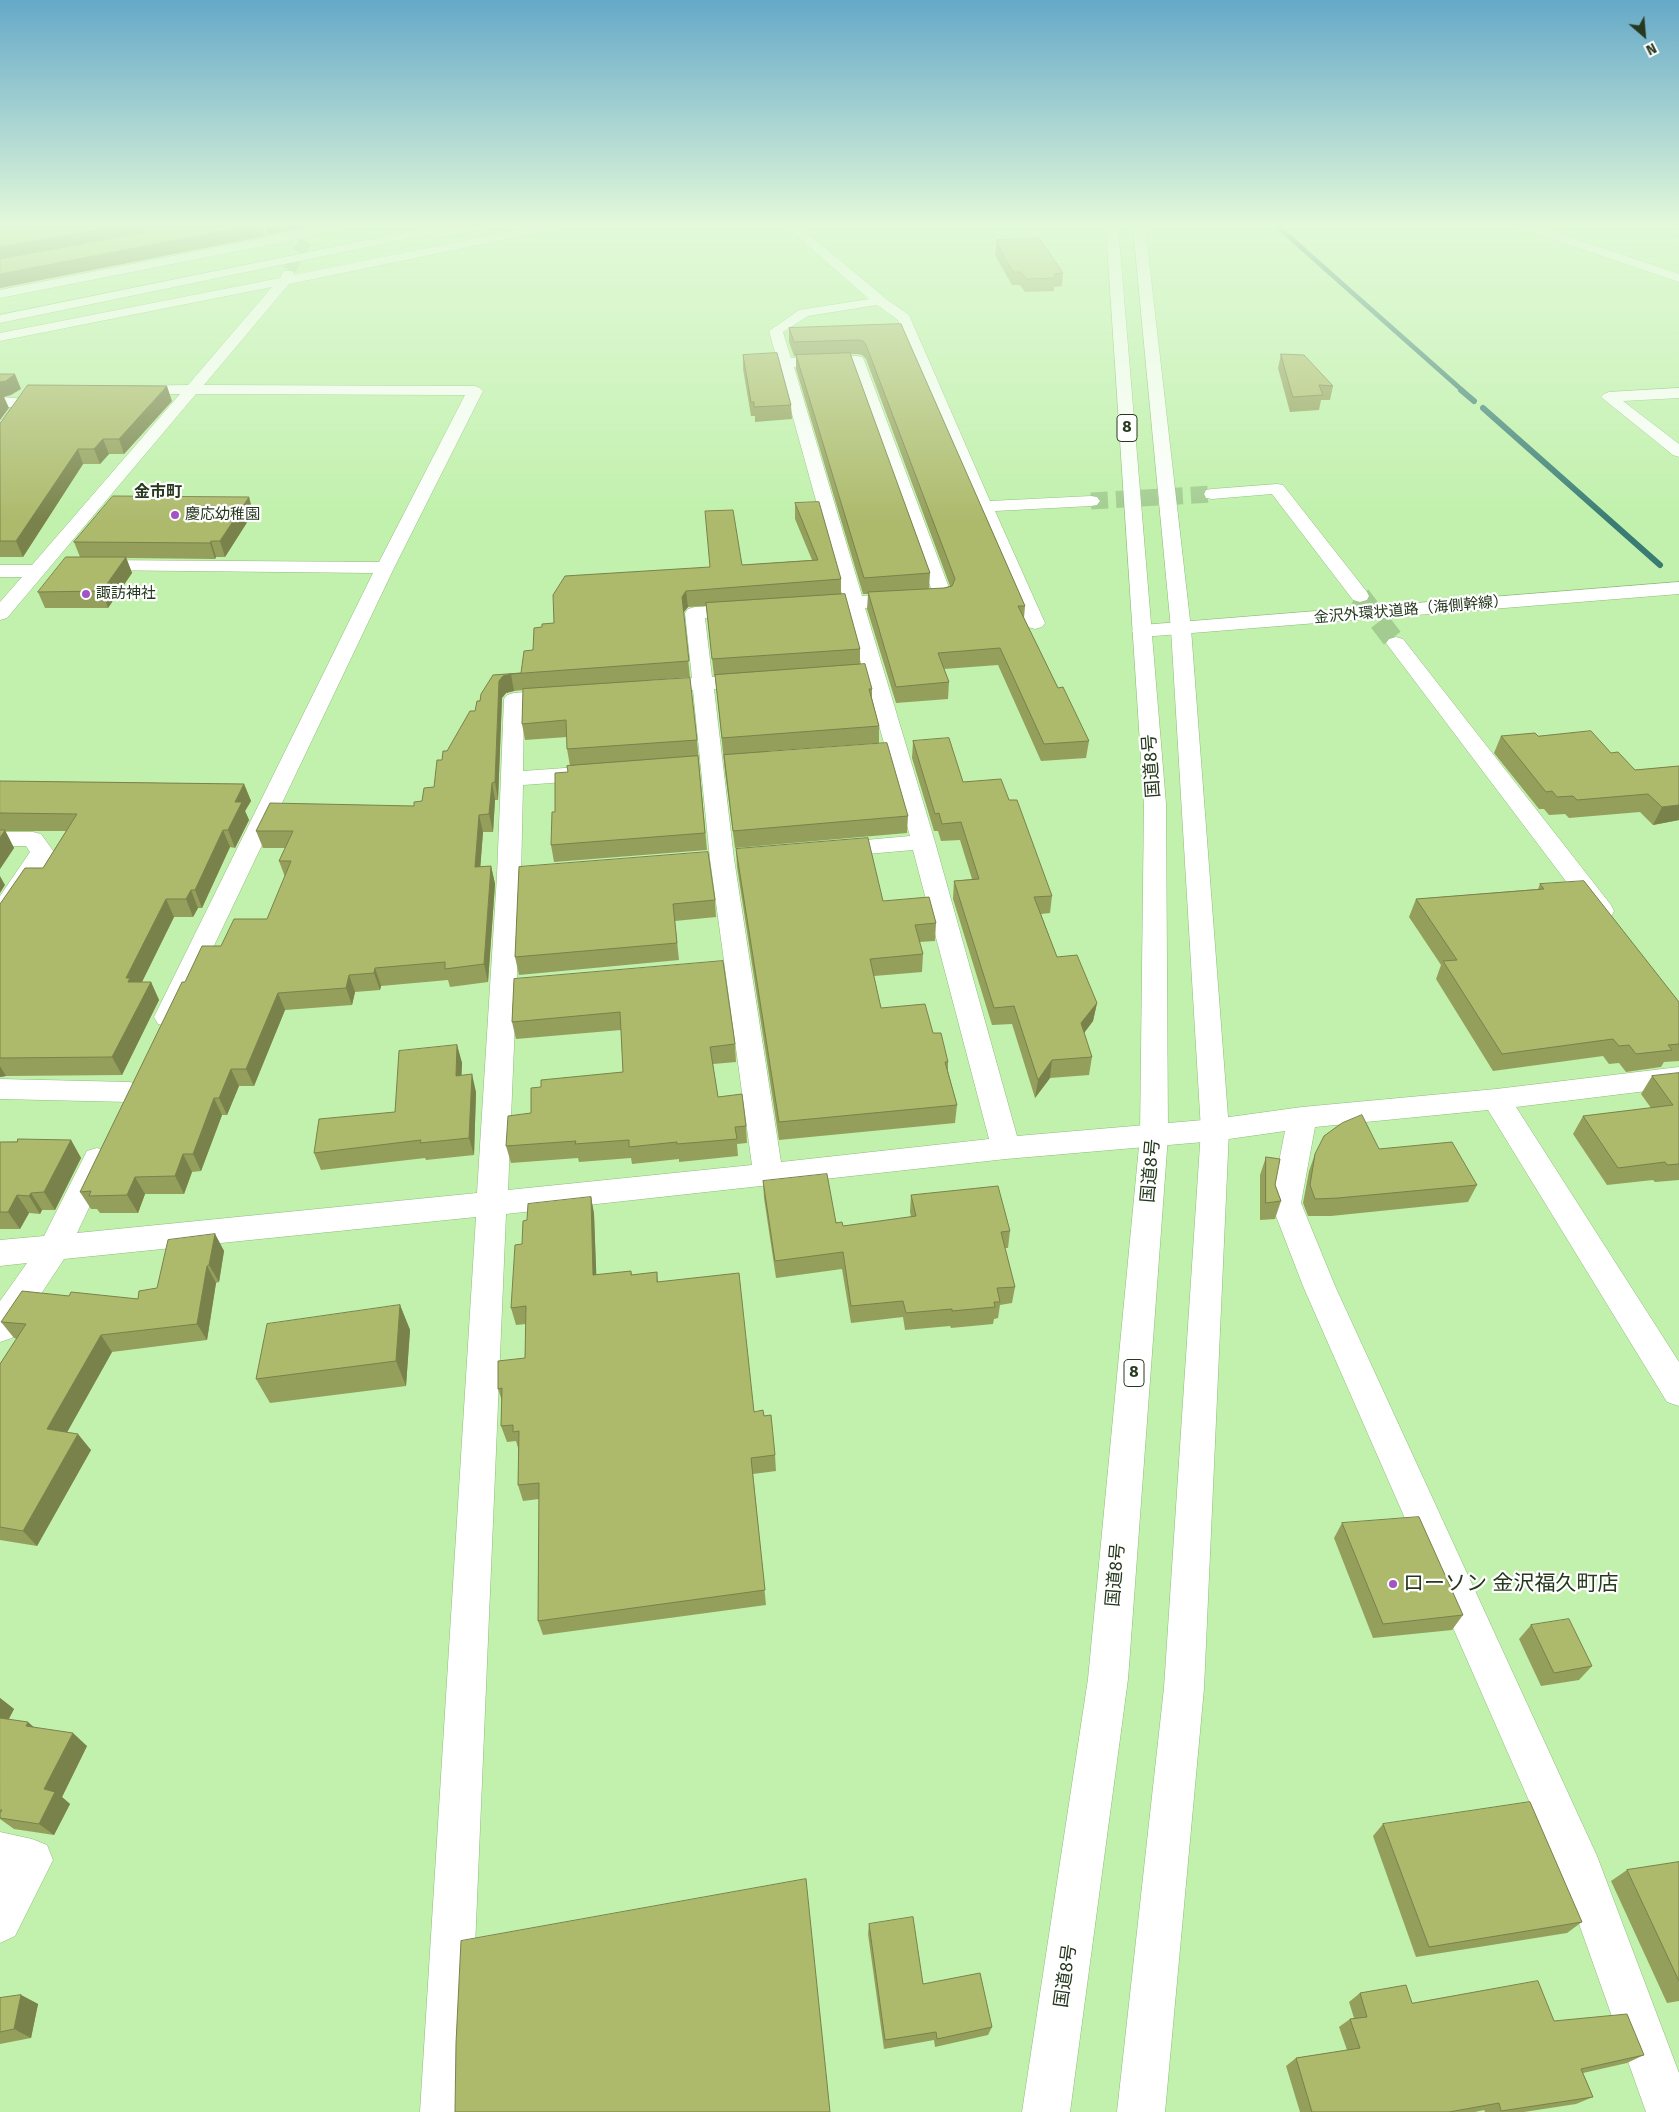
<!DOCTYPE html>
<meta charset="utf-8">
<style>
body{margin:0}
#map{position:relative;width:1679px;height:2112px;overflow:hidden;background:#c1f1ac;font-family:"Fira Sans",sans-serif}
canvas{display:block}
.north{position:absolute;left:1619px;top:10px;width:50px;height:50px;-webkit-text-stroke:4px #fff;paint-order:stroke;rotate:153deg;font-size:14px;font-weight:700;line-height:20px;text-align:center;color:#26391e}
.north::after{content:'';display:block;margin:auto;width:18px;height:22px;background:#26391e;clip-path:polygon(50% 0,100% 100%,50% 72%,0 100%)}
</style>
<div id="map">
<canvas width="1679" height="2112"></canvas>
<div class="north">N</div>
</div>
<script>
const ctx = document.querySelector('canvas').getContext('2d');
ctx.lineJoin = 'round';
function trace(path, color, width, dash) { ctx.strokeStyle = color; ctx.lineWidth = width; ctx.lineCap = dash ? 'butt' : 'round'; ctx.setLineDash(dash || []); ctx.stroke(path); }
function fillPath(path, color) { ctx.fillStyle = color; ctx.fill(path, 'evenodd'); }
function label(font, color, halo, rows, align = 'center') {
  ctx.font = font + ' "Fira Sans","Noto Sans JP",sans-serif'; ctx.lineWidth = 4.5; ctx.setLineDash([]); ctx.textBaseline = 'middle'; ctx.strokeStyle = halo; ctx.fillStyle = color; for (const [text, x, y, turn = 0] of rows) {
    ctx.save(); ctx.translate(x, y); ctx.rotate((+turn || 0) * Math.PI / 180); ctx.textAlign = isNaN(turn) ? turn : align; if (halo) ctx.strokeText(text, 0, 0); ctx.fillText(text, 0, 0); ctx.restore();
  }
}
trace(new Path2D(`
 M1277,226L1463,391`), '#3a7c74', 5);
trace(new Path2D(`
 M1461,390L1474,401
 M1483,408L1660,565`), '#3a7c74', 6);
trace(new Path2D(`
 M289,270L306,240`), '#a2cc90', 13, [13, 7]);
trace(new Path2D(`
 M1091,501L1212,494
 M1360,596L1361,598`), '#a2cc90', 17, [17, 8]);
trace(new Path2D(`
 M1360,596L1396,643`), '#a2cc90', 21, [21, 11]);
const minor = new Path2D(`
 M318,226H338L336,229L289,241L0,298V290L289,233Z
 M535,226H557L551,230L289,284L204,385L475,386L480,388L483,391L394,568L180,1017L176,1024L167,1026L158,1024L154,1017L373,573L92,570L86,569L83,565L86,561L92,560L379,562L465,395L196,394L7,618L0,620V602L22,577H0V565H32L180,394H131L126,392L123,389L126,386L188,385L272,287L0,341V333L280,278L283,271H293L294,275Z
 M786,226H799L885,298L909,315L990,501L1091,496L1097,497L1100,501L1097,505L1091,506L995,511L1045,623L1042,627L1035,629L1028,627L916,366L898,320L877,305L808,316L783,332L791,358L857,356L862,357L864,360L952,596L950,600L943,602L865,608L935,842L1017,1136L1215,1119L1302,1107L1496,1089L1679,1067V1087L1516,1107L1679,1362V1406L1667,1402L1488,1110L1315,1127L1301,1203L1335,1286L1597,1856L1679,2073V2112H1646L1562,1876L1303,1286L1271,1203L1285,1131L1215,1141L1006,1159L506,1214L468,2112H420L476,1217L64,1259L12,1338L0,1342V1301L27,1263L0,1266V1240L44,1236L87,1151L97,1148L107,1151L112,1159L77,1233L477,1193L497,876L504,699L507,695L514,693L560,689L567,691L570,695L567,699L524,704L523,771L593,766L601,768L604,773L601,778L593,780L523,785L521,876L508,1190L752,1165L710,859L693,690L653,693L646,691L643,687L646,683L692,678L685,613L688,609L695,607L744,604L751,606L754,610L751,614L705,618L712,677L752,674L759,676L762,680L759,684L714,689L734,859L781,1162L989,1139L913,850L832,857L824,855L820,850L824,845L832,843L910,836L866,679L830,681L823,679L820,675L823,671L862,667L846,609L810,612L803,610L800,606L803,602L843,598L769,331L799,310L869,299ZM851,365L932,591L862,596L794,367Z
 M1520,226H1538L1679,274V282L1522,229Z
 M1679,388V398L1623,401L1679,444V457L1673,455L1601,397L1604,394L1609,392Z
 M0,397L28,399L31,402L6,436L0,438V422L12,407H0Z
 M1277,484L1283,485L1367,592L1369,596L1367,600L1360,602L1353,600L1272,494L1212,499L1206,498L1204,494L1206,490L1212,489Z
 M1396,637L1403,639L1611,905L1614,911L1611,917L1602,919L1593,917L1389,647L1386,643L1389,639Z
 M0,832H33L41,834L54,852L9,920L0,922V896L30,852L26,846H0Z
 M0,1079L130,1082L140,1085L144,1092L140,1099L130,1102L0,1099Z
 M0,1832L32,1839L47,1845L53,1860L15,1936L0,1943Z`);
const major = new Path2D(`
 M1679,582V594L1142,637L1135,635L1132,631L1135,627L1142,625Z`);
const highway = new Path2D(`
 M436,226H487L481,230L436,238L430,234L0,323V315Z
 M1106,226H1118L1166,804L1168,1136L1128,1679L1070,2112H1022L1088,1679L1140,1136L1144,804Z
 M1133,226H1145L1191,629L1229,1130L1204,1688L1165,2112H1117L1164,1688L1201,1130L1171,629Z`);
trace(minor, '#8ebc7a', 1);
trace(major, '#8ebc7a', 1);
trace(highway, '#8ebc7a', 1);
fillPath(minor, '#fff');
fillPath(major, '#fff');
fillPath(highway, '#fff');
fillPath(new Path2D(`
 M0,226H262L265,236L0,288Z
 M997,240L1063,273L1062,286L1054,287V291L1025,292L1020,285H1012L995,255Z
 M901,324L1025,606L1024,618L1058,688L1089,741L1086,758L1041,761L998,665L944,669L949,682L948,699L896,703L867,609L868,594H863L796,369V356H794L789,342V328ZM850,354H857L862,355L866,359L950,586L944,588L929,589L930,573Z
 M1281,354L1333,386L1330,400H1321L1319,410L1290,412L1278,368Z
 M743,355L791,405L792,419L755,422V416H751L743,369Z
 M172,401L124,454H109L100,464H83L23,557H0V423Z
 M249,497L253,513L225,557H216L215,559L126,558L132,573L108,608H45L38,592L80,557L74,542Z
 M795,503L841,579V594L860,649V665L872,689V698L879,726V743L768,751L908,816L907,833L735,848L725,772L715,676H714L706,606L688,607L683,613L690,677L642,681L697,740L707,850L554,862L551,845L555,812L570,766L567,749V737L525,740L522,724L523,690L514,691L506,693L502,698L498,800H495L493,832H483L480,867L491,866L495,884L488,982L450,987L448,980L381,986L380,990L355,992L352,1005L285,1010L254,1086H239L227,1115H222L201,1171L192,1172L184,1194H145L138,1213H100L97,1209H91L80,1192L185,982L221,946L267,919L285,877L279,861L285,848H263L256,831L414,806L422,801L434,787L442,760L447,751L475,711L493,675L521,673L533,650L542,627L742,565L812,560L795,519Z
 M1501,736H1538L1611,753L1635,770L1679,766V820L1653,825L1640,812L1569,818L1565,814L1549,815L1544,809H1539L1494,753Z
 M913,741L963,782L1009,800L1052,896L1050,913L1041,914L1057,957L1097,1003L1093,1021L1084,1033L1092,1057L1089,1075L1050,1078L1035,1098L1012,1024L992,1025L953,899L954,881L972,879L960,840L941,841L938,831H934L912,758Z
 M0,781L244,784L251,801L245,811L249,820L235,848L230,847L202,908H198L193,917H174L142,982H151L159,1000L122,1075L6,1076L0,1077V904L43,868L66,831H5L14,848L0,869Z
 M736,849L883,901L936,923L935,941L919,942L923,954L922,972L874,976L881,1008L933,1033L948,1062V1071L957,1105L955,1123L779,1140L737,867Z
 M519,867L715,900L716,917L675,921L679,960L519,975L515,957Z
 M1540,884L1679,1002V1061L1664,1062L1661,1067L1626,1072L1619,1063L1609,1064L1603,1056L1493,1071L1436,979L1441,965L1409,917L1416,899L1538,889Z
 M514,979L735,1044L736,1062L713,1064L718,1097L746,1126L747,1143L737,1144L738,1156L679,1162V1159L632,1164L631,1158L579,1162L578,1158L511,1163L506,1146L531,1113L541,1087L623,1072L621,1030L516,1039L512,1022Z
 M457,1045L462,1063L461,1075L476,1092L474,1155L426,1160L425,1158L321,1170L314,1153L395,1112Z
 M1679,1073V1180L1655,1182L1653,1180L1607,1185L1573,1134L1583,1116L1651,1108L1641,1094L1652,1076Z
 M71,1140L81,1158L55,1210H42L40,1214L29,1213L20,1229H0V1142Z
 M1379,1149L1477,1185L1468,1202L1331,1216H1308L1303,1203L1309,1171L1315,1154Z
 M1266,1157L1281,1201L1275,1219L1260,1220V1175Z
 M763,1181L843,1226L911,1217L910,1212L911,1195L1010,1231L1008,1248H1005L1015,1287L1012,1303L1000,1305L998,1318L994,1319L993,1324L951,1328L950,1326L905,1330L903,1317L851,1323L842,1269L776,1278L764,1198Z
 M591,1197L594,1214L596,1275L631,1271L632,1275L657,1272L658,1282L754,1412L764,1416L775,1455L776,1471L753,1474L766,1605L543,1635L538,1621L539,1499L523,1501L518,1485V1448L516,1441L507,1442L501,1426L502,1401L498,1389L525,1358L526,1324L516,1325L511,1308L522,1244L527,1220Z
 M215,1234L224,1251L219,1282L216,1283L207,1340L112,1352L67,1432L91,1450L37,1546L0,1540V1364L17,1339L14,1338L1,1322L69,1296L138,1299L157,1288Z
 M400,1305L410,1330L406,1386L270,1403L256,1379Z
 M1342,1523L1463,1615L1452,1630L1373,1638L1334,1538Z
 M1531,1625L1592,1666L1579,1680L1541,1686L1519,1639Z
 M0,1698L14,1709L9,1719L87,1746L62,1797L70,1804L54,1835L14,1829L0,1819Z
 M1383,1824L1582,1922L1567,1933L1416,1957L1373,1836Z
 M1679,1862V2001L1667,2003L1611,1881L1627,1870Z
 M869,1924L923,1984L992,2027L988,2035L935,2047L934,2040L884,2049L868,1934Z
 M1360,1993L1412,2003L1554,2021L1644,2055L1627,2063L1583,2073L1593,2097L1576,2104L1524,2112H1485L1484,2110L1475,2112H1300L1286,2066L1296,2058L1347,2050L1339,2027L1350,2019L1354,2018L1349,2002Z
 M21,1995L38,2004L31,2038L0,2044V1998Z`), '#959f5c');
fillPath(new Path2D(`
 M119,226H143L145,234L0,261V247Z
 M249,226H262L265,236L0,288V274Z
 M265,226H310L267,235Z
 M15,374L21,389L11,395L4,397L9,408L0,420V382Z
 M167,386L172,401L124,454L119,439Z
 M103,439L109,454L100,464L94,449Z
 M78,449L83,464L23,557L16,541Z
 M249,497L253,513L225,557L220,541Z
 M211,541L216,557L215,559L210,543Z
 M126,557L132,573L108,608L102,591Z
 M686,591L688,607L683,613L682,597Z
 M511,674L514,691L506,693L502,698L498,800L495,782L499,681L503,676Z
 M492,783L495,800L493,832L489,814Z
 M244,784L251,801L245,811L249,820L235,848L228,830L235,802Z
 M1679,805V820L1653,825L1662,807Z
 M479,815L483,832L479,885L475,867Z
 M5,830L14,848L0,869V838Z
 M223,830L230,847L202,908L195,890Z
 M491,866L495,884L488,982L484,964Z
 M0,876L5,885L0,893Z
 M191,890L198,908L193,917L186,899Z
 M166,899L174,917L137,992L136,999L126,978Z
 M375,968L381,986L380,990L374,973Z
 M349,975L355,992L352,1005L346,988Z
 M151,982L159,1000L122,1075L112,1057Z
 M278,993L285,1010L254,1086L246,1069Z
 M1097,1003L1093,1021L1078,1041L1081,1023Z
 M457,1045L462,1063L461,1093L456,1076Z
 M1052,1060L1050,1078L1035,1098L1038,1080Z
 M0,1066L6,1076L0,1077Z
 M231,1069L239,1086L227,1115L219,1098Z
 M472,1074L476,1092L474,1155L469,1138Z
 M214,1098L222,1115L201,1171L193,1154Z
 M71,1140L81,1158L55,1210L44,1192Z
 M183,1154L192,1172L184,1194L175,1176Z
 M135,1177L145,1194L138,1213L127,1195Z
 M31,1193L42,1210L40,1214L29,1196Z
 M17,1195L29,1213L20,1229L8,1212Z
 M591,1197L594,1214L597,1292L593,1275Z
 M215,1234L224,1251L219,1282L209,1265Z
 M207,1266L216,1283L207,1340L197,1324Z
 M400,1305L410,1330L406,1386L396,1361Z
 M101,1335L112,1352L60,1445L47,1429Z
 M78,1434L91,1450L37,1546L23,1531Z
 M0,1698L14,1709L3,1729L0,1726Z
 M28,1722L43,1735L26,1726Z
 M73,1733L87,1746L62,1797L70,1804L54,1835L39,1824L44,1789Z
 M21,1995L38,2004L31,2038L14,2029Z`), '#79824b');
const building = new Path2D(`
 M0,226H119L0,247Z
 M148,226H249L0,274V259L145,232L149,227Z
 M1039,238L1063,273L1054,274L1055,278L1026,279L1021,272H1013L996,242H998L997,240Z
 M901,324L1025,606H1018L1058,688L1063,687L1089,741L1044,744L1000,648L938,653L949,682L896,687L868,592L944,588L952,586L955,579L866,345L863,341L857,340L794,342L789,328Z
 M777,353L791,405L754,407V402H751L743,355Z
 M850,353L930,573L864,578L796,355Z
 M1281,354L1304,355L1333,386L1319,385L1323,395L1293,397Z
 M0,374H15L6,381L0,382Z
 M28,385L167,386L119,439H103L94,449H78L16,541H0V423L1,422Z
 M113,496L249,497L220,541H211L210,543L74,542Z
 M819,502L841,579L686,591L682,597L689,661L511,674L503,676L499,681L495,782L492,783L489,814L479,815L475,867L491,866L484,964L445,969V962L375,968L374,973L349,975L346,988L278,993L246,1069H231L219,1098H214L193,1154H183L175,1176L135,1177L127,1195L89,1196L91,1191L80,1192L182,982H185L202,946H221L234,919H267L291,861H279L293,831H256L270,803L414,806V802L422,801L424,788L434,787L437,760H442L443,751H447L470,711H475L477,701H480L481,694L493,675L521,673L524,651L533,650L534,628L542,627V624L554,623L553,595L565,576L710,567L705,511L733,510L742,565L818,560L795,503Z
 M66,557H126L102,591L38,592Z
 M845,594L860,649L712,659L706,603Z
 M865,664L872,689H869L879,726L722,738L715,675Z
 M690,678L697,740L567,749L566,720L522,724L523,689Z
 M1591,731L1611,753L1618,752L1635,770L1679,766V805L1662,807L1648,794L1577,800L1573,796L1557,797L1552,791L1546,792L1501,736L1535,733L1538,736Z
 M949,738L963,782L1001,779L1009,800H1017L1052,896L1034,897L1057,957L1077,955L1097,1003L1081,1023L1092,1057L1052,1060L1038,1080L1014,1006L994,1008L954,881L979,879L961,822L942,824L939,813L935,814L913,741Z
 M887,743L908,816L733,831L724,755Z
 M698,756L705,833L551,845L552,812H555V773L568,772L567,766Z
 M0,781L244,784L235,802H242L228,830H223L195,890H191L186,899H166L126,978H130L128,982H151L112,1057L0,1058V904L25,868H43L77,814L0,813Z
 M0,830H5L0,838Z
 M868,838L883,901L929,897L936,923L915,925L923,954L870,959L881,1008L925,1004L933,1033H941L948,1062H945L957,1105L779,1122L736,849Z
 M708,852L715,900L673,904L677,943L515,957L519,867Z
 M1584,881L1679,1002V1044L1668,1045L1672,1050L1636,1054L1629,1045L1619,1046L1613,1039L1502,1054L1443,961L1457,960L1416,899L1544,889L1540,884Z
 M723,961L735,1044L710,1047L718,1097L742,1094L746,1126L735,1127L737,1139L677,1144V1142L629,1147V1140L575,1144L576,1141L506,1146L508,1116L531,1113V1088L541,1087V1080L623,1072L620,1012L512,1022L514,979Z
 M457,1045L456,1076L472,1074L469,1138L420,1143L421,1140L314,1153L319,1119L395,1112L399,1051Z
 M1679,1073V1164L1667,1165L1665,1162L1618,1168L1583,1116L1673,1105L1652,1076Z
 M1362,1115L1379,1149L1452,1142L1477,1185L1338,1198L1315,1199L1310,1185L1315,1154L1324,1136L1342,1123Z
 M18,1139L71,1140L44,1192L31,1193L29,1196L17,1195L8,1212H0V1142H17Z
 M1266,1157L1280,1159L1275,1185L1281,1201L1266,1203Z
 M827,1174L836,1223L842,1222L843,1226L916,1216L911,1195L998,1186L1010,1231L1001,1232L1015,1287L997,1288L1000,1302H994L995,1307L952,1311V1309L906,1313L903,1301L851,1306L843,1252L775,1261L763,1181Z
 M591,1197L593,1275L631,1271V1275L657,1272V1282L739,1273L754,1412L763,1410L764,1416L771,1415L775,1455L751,1458L765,1590L538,1621L539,1483L518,1485L519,1431L513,1432V1425L501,1426L502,1388L498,1389V1361L525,1358L526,1306L511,1308L515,1245L522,1244L523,1221L527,1220L528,1204Z
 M215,1234L209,1265L207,1266L197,1324L101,1335L47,1429L78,1434L23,1531L0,1527V1364L26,1324L1,1322L22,1291L69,1296L71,1292L138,1299L139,1291L157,1288L168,1240Z
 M400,1305L396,1361L256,1379L267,1324Z
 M1419,1517L1463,1615L1383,1624L1342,1523Z
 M1569,1619L1592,1666L1554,1673L1531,1625Z
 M0,1718L28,1722L26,1726L73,1733L44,1789L55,1792L39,1824L0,1818V1813L2,1810H0Z
 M1530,1802L1582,1922L1429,1947L1383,1824Z
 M1679,1862V1981L1627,1870Z
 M806,1879L830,2112H455L456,2043L461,1941Z
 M913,1917L923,1984L980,1973L992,2027L937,2039L936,2032L885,2040L869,1924Z
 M1538,1981L1554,2021L1627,2014L1644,2055L1581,2069L1593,2097L1501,2111L1499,2103L1449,2112H1312L1296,2058L1360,2048L1350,2019L1367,2017L1360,1993L1406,1985L1412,2003Z
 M21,1995L14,2029L0,2032V1998Z`);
fillPath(building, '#adb96b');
trace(building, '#79824b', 1);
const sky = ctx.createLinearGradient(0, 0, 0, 522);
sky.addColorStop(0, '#65a9c8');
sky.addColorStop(0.43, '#e3f9da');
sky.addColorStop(1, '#e3f9da00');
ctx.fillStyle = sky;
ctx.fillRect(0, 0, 1679, 522);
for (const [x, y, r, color] of [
 [175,515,5,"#a552c2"],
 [86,594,5,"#a552c2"],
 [1393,1584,5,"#a552c2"]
]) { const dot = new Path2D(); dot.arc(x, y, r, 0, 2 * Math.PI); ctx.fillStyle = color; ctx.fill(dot); trace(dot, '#fff', 2); }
label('15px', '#26391e', '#fff', [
 ["慶応幼稚園",185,515],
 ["諏訪神社",96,594]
], 'left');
label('15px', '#26391e', '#fff', [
 ["金沢外環状道路（海側幹線）",1411,610,-5]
]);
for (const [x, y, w] of [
 [1127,428,20],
 [1134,1373,20]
]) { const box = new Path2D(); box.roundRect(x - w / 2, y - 13.5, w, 27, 4); ctx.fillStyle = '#fff'; ctx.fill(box); trace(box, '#26391e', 1); }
label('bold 16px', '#26391e', null, [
 ["8",1127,428],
 ["8",1134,1373]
]);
label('bold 16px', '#26391e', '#fff', [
 ["金市町",158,493]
]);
label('18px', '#26391e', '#fff', [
 ["国道8号",1152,766,-94],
 ["国道8号",1151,1171,-85],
 ["国道8号",1116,1575,-85],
 ["国道8号",1066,1976,-82]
]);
label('21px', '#26391e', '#fff', [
 ["ローソン 金沢福久町店",1403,1584]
], 'left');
</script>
